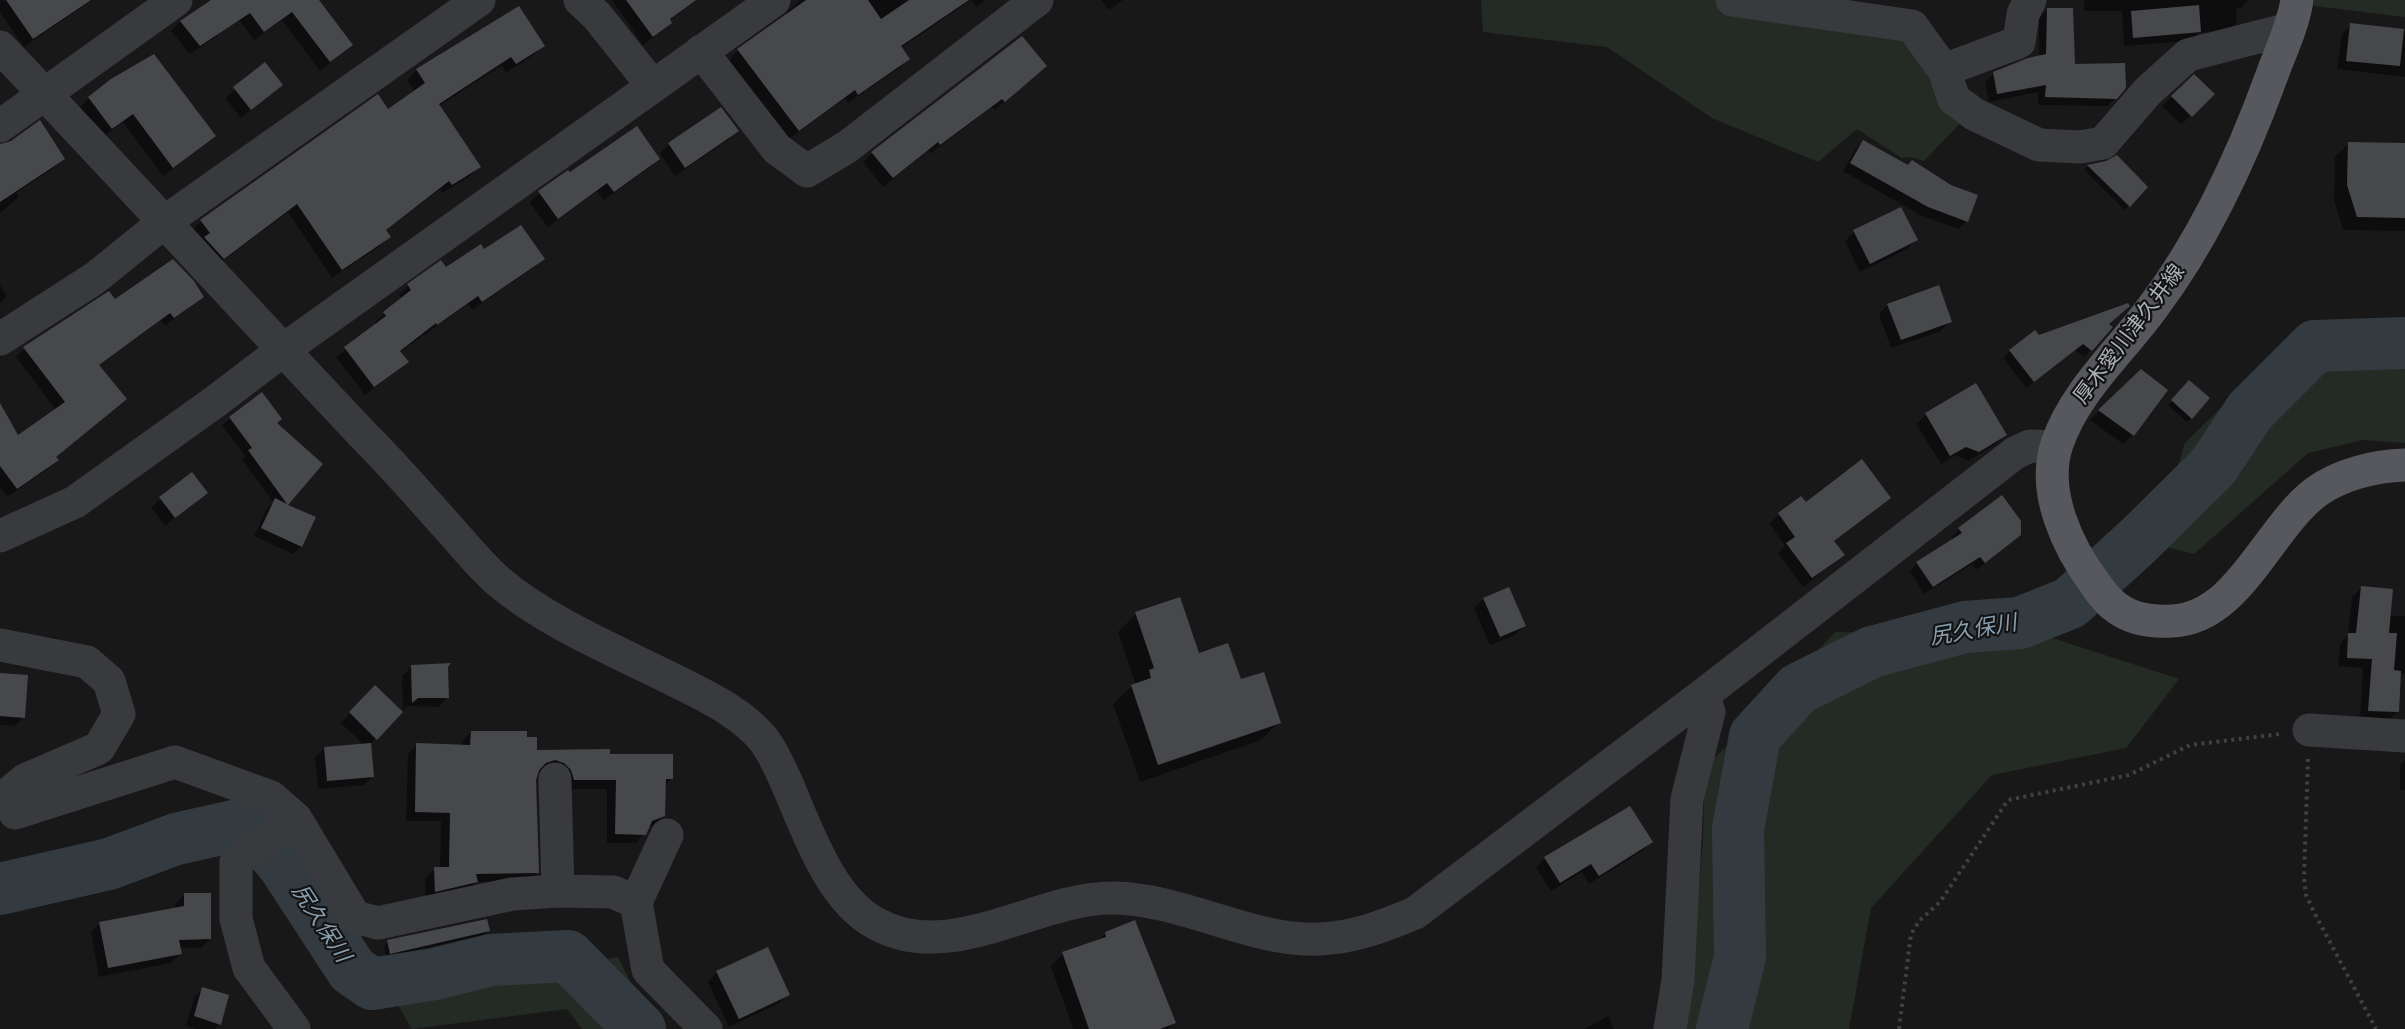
<!DOCTYPE html>
<meta charset="utf-8">
<style>
body{margin:0}
canvas{display:block;background:#181819}
</style>
<canvas width="2405" height="1029"></canvas>
<script>
const ctx = document.querySelector('canvas').getContext('2d');
ctx.lineJoin = 'round';
function fillPath(path, color) { ctx.fillStyle = color; ctx.fill(path, 'evenodd'); }
function trace(path, color, width, dash) { ctx.strokeStyle = color; ctx.lineWidth = width; ctx.lineCap = dash ? 'butt' : 'round'; ctx.setLineDash(dash || []); ctx.stroke(path); }
function label(font, color, halo, rows, align = 'center') {
  ctx.font = font + ' "Golos Text","Noto Sans JP",sans-serif'; ctx.lineWidth = 4.5; ctx.setLineDash([]); ctx.textBaseline = 'middle'; ctx.strokeStyle = halo; ctx.fillStyle = color; for (const [text, x, y, turn = 0] of rows) {
    ctx.save(); ctx.translate(x, y); ctx.rotate((+turn || 0) * Math.PI / 180); ctx.textAlign = isNaN(turn) ? turn : align; if (halo) ctx.strokeText(text, 0, 0); ctx.fillText(text, 0, 0); ctx.restore();
  }
}
fillPath(new Path2D(`
 M1481,0H1820L1908,34L1967,116L1924,161L1910,157L1902,158L1857,129L1818,162L1712,118L1607,47L1483,32Z
 M2314,0H2405V17L2314,6Z
 M2344,357L2405,364V443L2363,440L2308,453L2194,554L2154,544L2185,443L2263,367Z
 M1835,632L2052,638L2179,679L2126,748L1992,775L1871,908L1849,1029H1679L1694,951L1703,839L1705,767L1758,716Z
 M618,957L654,1029H582L567,1009L412,1029L396,1002Z`), '#242b25');
fillPath(new Path2D(`
 M0,0H92L24,47L0,12Z
 M242,0H319L351,45L320,71L282,20L254,40L232,10Z
 M612,0H689L690,3L669,21L670,23L661,32L643,45Z
 M801,0H971L901,48L908,59L899,68L848,103L845,98L789,139L729,60L738,50L788,15L786,13Z
 M971,0H985L977,7Z
 M1101,0H1123L1109,10Z
 M2084,0H2248L2241,8H2236L2237,22L2229,30L2198,33L2190,41L2124,46L2122,11H2084Z
 M209,3L225,27L216,37L190,54L171,31L180,22Z
 M518,8L543,46L533,55L506,73L502,65L439,106L479,167L470,176L442,193L440,189L385,231L389,237L380,246L332,278L288,212L214,267L192,230L201,221L388,111L415,92L407,80L417,70Z
 M2047,10L2073,66L2115,98L2107,106L2038,105V92L1989,102L1985,82L1994,73L2039,57V18Z
 M2351,25L2405,31V77L2337,69L2342,34Z
 M153,56L214,136L163,176L123,122L102,138L80,107L89,98Z
 M265,64L281,85L241,118L225,98Z
 M1036,75L995,110L992,107L930,154L928,150L883,187L863,162L872,153Z
 M2194,77L2212,94L2181,125L2162,106Z
 M737,131L728,140L675,176L660,153L669,144Z
 M1863,142L1967,221L1959,229L1920,215L1843,171L1855,150Z
 M11,143L63,159L54,168L16,193L19,197L0,213V146Z
 M2349,143L2405,145V231L2343,230L2334,200L2335,157Z
 M658,159L649,168L604,200L597,191L548,227L529,202L568,172L570,174Z
 M2107,163L2146,187L2125,210L2084,170L2088,166Z
 M1854,232L1916,240L1907,249L1860,272L1845,241Z
 M543,258L533,268L472,310L468,304L400,352L407,361L365,395L336,357L377,325L375,322L402,299L399,295L408,286L446,269Z
 M0,285L7,296L0,303Z
 M202,297L165,326L161,320L98,366L125,399L55,458L57,460L48,469L7,497L0,487V406L18,437L56,410L16,357L24,349L115,301Z
 M1888,305L1950,321L1941,331L1891,348L1879,314Z
 M2107,324L2111,327L2084,357L2075,350L2026,388L2003,358L2010,351Z
 M2189,382L2191,418L2187,422L2168,405Z
 M1976,385L2005,435L1996,444L1968,461L1956,455L1941,464L1916,424L1926,415Z
 M262,394L276,424L321,465L286,505L314,518L301,547L293,554L254,536L267,508L273,502L242,459L245,456L222,425Z
 M2099,411L2133,435L2123,444L2090,420Z
 M192,474L206,492L165,526L151,507Z
 M1801,498L1805,504L1889,498L1833,542L1843,555L1803,587L1778,553L1785,546L1769,523Z
 M1959,529L2011,542L1976,570L1972,564L1924,594L1910,571L1917,563L1954,540L1952,537Z
 M2361,588L2389,616H2405V674H2400L2397,712L2388,721L2360,719L2363,668L2338,666L2340,644L2348,635L2352,597Z
 M1508,589L1524,626L1515,635L1490,645L1474,608L1483,599Z
 M1136,614L1240,681L1279,722L1261,740L1140,782L1113,704L1132,686L1136,685L1118,632Z
 M412,666L448,697L439,707L407,706L403,710L402,676Z
 M0,675L24,717L14,726L0,725Z
 M375,687L401,713L370,744L373,776L364,785L318,789L315,758L324,748L364,745L341,723Z
 M471,732L525,738L535,751L608,756L672,778L664,786V816L654,825L648,828L636,843H607V789H565L545,769L537,771L535,779L537,873L528,882H476L468,891L426,900L425,878L435,869H440L441,821H406L408,754L417,745L462,746V742Z
 M2405,760V790H2400V765Z
 M1651,842L1642,851L1589,884L1582,872L1551,891L1536,868L1545,858Z
 M184,895L210,939L201,948H179L180,954L171,963L99,977L91,932L100,923L175,909V904Z
 M488,930L484,935L386,957L384,946L388,942Z
 M1105,934L1175,1022L1168,1029H1073L1051,966L1063,954L1098,941Z
 M717,972L788,994L779,1003L729,1027L708,982Z
 M203,989L220,1024L215,1029H197L186,1026L194,998Z
 M1608,1016L1614,1029H1584Z`), '#0007');
trace(new Path2D(`
 M0,889L109,864L176,839L248,823L283,864L352,970L372,984L435,974L491,960L568,956L640,1029
 M1722,1029L1740,957L1738,829L1755,736L1798,689L1872,652L1965,627L2020,623L2070,603L2140,539L2213,467L2250,411L2315,346L2405,343`), '#333b41', 52);
fillPath(new Path2D(`
 M6,0H91L33,39Z
 M211,0H319L353,45L330,62L292,12L264,32L250,13L200,46L180,21Z
 M626,0H696L670,19L672,23L653,37Z
 M806,0H868L881,19L909,0H969L901,46L910,59L858,95L855,90L799,131L737,49Z
 M2199,5L2201,32L2133,38L2131,11Z
 M519,6L545,46L516,64L511,57L439,104L481,167L452,185L449,181L386,230L391,237L342,270L297,204L224,259L204,237L210,233L200,220L378,94L388,109L425,83L416,69Z
 M2047,8H2073L2075,64L2125,63L2126,88L2117,99L2045,97L2046,85L1997,94L1993,72L2028,58L2046,54Z
 M2350,23L2404,29L2400,66L2346,61Z
 M1022,36L1047,66L1005,102L1002,99L940,145L938,142L893,178L871,152Z
 M154,54L216,136L173,168L133,114L112,129L88,97L111,79Z
 M265,62L283,85L251,110L233,87Z
 M2194,74L2215,94L2192,117L2171,96Z
 M721,107L739,131L685,168L668,143Z
 M40,120L65,159L0,202V144L11,141Z
 M637,126L660,159L614,192L607,183L558,219L538,191L568,170L570,172Z
 M1863,140L1908,165L1912,160L1951,185L1978,195L1968,222L1928,207L1850,163Z
 M2348,142L2405,143V218L2357,217L2347,185Z
 M2117,155L2148,187L2130,207L2087,165L2106,161Z
 M1901,207L1918,240L1870,264L1853,230Z
 M521,225L545,259L482,302L478,296L437,325L436,323L400,351L409,362L374,387L344,347L386,316L383,312L411,290L407,284L441,260L446,267L481,244L484,249Z
 M173,259L194,281L204,297L174,318L170,313L99,365L127,399L56,457L59,460L17,489L0,466V403L18,435L65,402L23,347L109,291L115,299Z
 M1939,285L1952,322L1901,340L1887,304Z
 M2128,303L2130,306L2109,324L2113,327L2092,351L2083,344L2034,382L2009,350L2035,330L2039,335Z
 M2141,369L2168,390L2134,436L2098,410Z
 M2189,380L2210,398L2192,419L2171,400Z
 M1976,383L2007,435L1979,452L1966,447L1950,456L1925,413Z
 M262,392L282,419L277,423L323,464L288,505L316,517L302,547L261,528L275,498L287,504L248,450L252,448L229,417Z
 M1862,459L1891,498L1834,541L1845,555L1812,578L1786,543L1795,537L1778,513L1801,496L1806,502Z
 M192,472L208,493L175,518L159,497Z
 M2002,495L2021,521V535L1985,563L1980,557L1933,587L1916,562L1962,533L1958,528Z
 M2361,586L2393,589L2389,633H2397L2394,670L2401,671L2399,712L2368,711L2372,659L2347,658L2348,633H2356Z
 M1509,587L1526,626L1500,637L1483,598Z
 M1180,597L1199,653L1228,643L1241,679L1264,672L1281,723L1158,765L1131,685L1151,678L1149,670L1154,668L1135,612Z
 M451,663L448,667L449,698H418L412,703L411,665Z
 M0,673L28,675L25,718L0,716Z
 M375,685L403,712L377,740L349,712Z
 M471,731H527V737H537V750L610,749V754H673V779H666L665,816L652,821L646,835L615,834L616,780H574L571,770L564,763L555,760L546,763L539,770L536,780L539,873L476,874L478,882L435,892L434,867H449L450,813L415,812L416,743L470,745Z
 M371,743L374,777L327,781L324,747Z
 M1630,806L1653,842L1599,876L1591,864L1560,883L1544,857Z
 M184,893H211V939L179,940L182,954L108,968L99,922L184,906Z
 M487,919L490,931L390,954L387,940Z
 M1135,920L1176,1023L1160,1029H1089L1062,952L1106,937L1105,932Z
 M768,947L790,995L739,1019L716,971Z
 M202,987L229,995L221,1025L194,1016Z`), '#47484c');
trace(new Path2D(`
 M2308,759L2304,878L2306,895L2315,914L2376,1029
 M1899,1029L1911,934L1920,920L1940,902L2008,800L2129,775L2190,745L2280,734`), '#3f4145', 4, [3, 4.5]);
trace(new Path2D(`
 M580,0L597,16L652,85
 M1732,0L1912,26L1944,70L1954,99L1974,114L2039,145L2080,147L2103,143L2148,91L2188,55L2289,29
 M0,47C124,177 245,310 368,440C398,470 426,503 454,534C468,550 482,567 498,581C546,622 616,651 672,679C703,695 740,711 763,739C772,750 779,766 785,779C806,826 828,897 875,923C951,966 1036,897 1114,898C1183,899 1252,942 1319,939C1353,938 1384,926 1415,913L1703,695L2015,453L2030,446L2056,447
 M701,51L777,149L807,171L847,147L1037,0
 M1944,70L2019,42L2023,14L2030,0
 M0,126L176,0
 M0,339L95,278L163,223L479,0
 M0,536L75,502L216,401L283,350L774,0
 M0,645L87,662L109,681L119,714L99,748L25,780L7,795L15,813L175,762L271,797L296,819L355,917L378,923L512,894L558,891L613,892L636,902L648,970L706,1029
 M2309,730L2405,736
 M555,779L558,891
 M636,902L667,835
 M294,1029L249,968L236,919V862L296,819
 M1670,1029L1678,980L1687,799L1709,712L1703,695`), '#393a3e', 33);
trace(new Path2D(`
 M2297,0C2293,26 2281,50 2272,75C2243,155 2205,238 2153,307C2121,351 2075,391 2057,444C2041,492 2068,548 2096,585C2102,594 2108,602 2117,608C2133,620 2153,622 2172,621C2239,618 2267,529 2316,492C2341,474 2375,466 2405,465`), '#56585d', 33);
label('21px', '#acb0b8', '#131314', [
 ["厚木愛川津久井線",2129,334,-53]
]);
label('italic 22px', '#879eae', '#131314', [
 ["尻久保川",1973,630,-10],
 ["尻久保川",321,923,57]
]);
</script>
